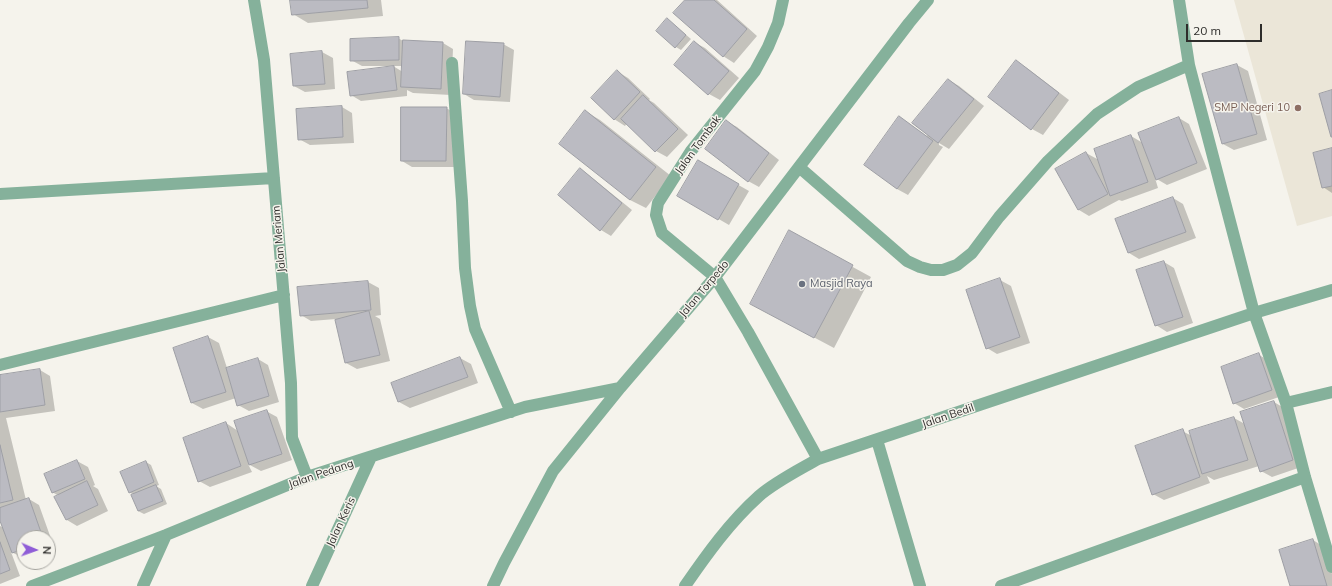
<!DOCTYPE html>
<style>
body{margin:0}
#map{position:relative;width:1332px;height:586px;overflow:hidden;background:#f5f3ec;font-family:Mulish,sans-serif}
canvas{display:block}
.north{position:absolute;left:16px;top:530px;width:40px;height:40px;box-sizing:border-box;background:#f5f3ec;border:1px solid #a5a49f;border-radius:50%;rotate:92deg;font-size:11px;font-weight:700;line-height:16px;text-align:center;color:#2e2d2b}
.north::after{content:'';display:block;margin:auto;width:14px;height:18px;background:#8f5dd7;clip-path:polygon(50% 0,100% 100%,50% 72%,0 100%)}
.scale{position:absolute;left:1186px;top:24px;width:76px;height:18px;box-sizing:border-box;border:2px solid #2e2d2b;border-top:0;padding-left:5px;font-size:12px;line-height:14px;white-space:nowrap;color:#2e2d2b;-webkit-text-stroke:3px #f5f3ec;paint-order:stroke}
</style>
<div id="map">
<canvas width="1332" height="586"></canvas>
<div class="north">N</div>
<div class="scale">20 m</div>
</div>
<script>
const ctx = document.querySelector('canvas').getContext('2d');
ctx.lineJoin = 'round';
function fillPath(path, color) { ctx.fillStyle = color; ctx.fill(path, 'evenodd'); }
function trace(path, color, width, dash) { ctx.strokeStyle = color; ctx.lineWidth = width; ctx.lineCap = dash ? 'butt' : 'round'; ctx.setLineDash(dash || []); ctx.stroke(path); }
function label(font, color, halo, rows, align = 'center') {
  ctx.font = font + ' Mulish,sans-serif'; ctx.lineWidth = 3; ctx.setLineDash([]); ctx.textBaseline = 'middle'; ctx.strokeStyle = halo; ctx.fillStyle = color; for (const [text, x, y, turn = 0] of rows) {
    ctx.save(); ctx.translate(x, y); ctx.rotate((+turn || 0) * Math.PI / 180); ctx.textAlign = isNaN(turn) ? turn : align; if (halo) ctx.strokeText(text, 0, 0); ctx.fillText(text, 0, 0); ctx.restore();
  }
}
fillPath(new Path2D(`
 M1234,0H1332V216L1297,226Z`), '#ebe6d8');
fillPath(new Path2D(`
 M291,0H381L383,16L308,23L293,14Z
 M686,0H717L757,36L734,63L723,56Z
 M672,23L691,39L681,50L676,47Z
 M398,38L403,41L443,43L453,49L451,95L413,93L407,90V96L361,101L351,95L393,66L403,72V66H362L351,60Z
 M694,42L705,48L739,78L720,100L709,94L675,65Z
 M503,44L514,50L510,102L474,100L464,94Z
 M322,52L333,58L335,89L305,92L294,86L291,55Z
 M1017,62L1027,68L1069,100L1043,135L1032,129L990,97Z
 M1237,65L1248,71L1267,140L1234,150L1223,144L1203,75Z
 M618,72L628,78L650,99L649,100L654,103L688,135L667,157L656,151L627,123L625,126L614,119Z
 M949,80L959,86L984,106L949,149L939,143V145L943,147L908,195L897,189L865,164L900,117L927,136Z
 M342,107L352,113L354,143L310,145L299,139Z
 M446,108L457,114V167H412L402,161Z
 M585,111L600,120L671,176L646,208L630,200Z
 M1179,118L1189,124L1207,169L1167,185L1155,178L1158,188L1122,201L1119,200L1089,216L1079,210L1057,169L1086,153L1099,160L1131,136L1143,143Z
 M726,121L737,127L779,160L759,187L748,181Z
 M1332,149V193L1323,187Z
 M698,162L749,191L729,225L679,196Z
 M580,169L590,176L632,210L611,236L601,230Z
 M1173,198L1183,204L1196,238L1139,259L1129,253Z
 M789,232L871,277L834,348L770,314Z
 M1164,262L1174,268L1193,323L1167,332L1156,325Z
 M1000,280L1011,286L1030,343L997,354L987,348Z
 M368,282L379,288L381,315L375,316L380,319L390,361L357,369L346,363L336,319L311,321L301,315Z
 M208,337L219,343L227,368L258,359L268,365L279,402L249,411L238,405L236,398L203,409L192,403Z
 M1259,355L1270,361L1282,396L1244,409L1234,403Z
 M460,358L471,364L478,383L410,408L399,402L392,383Z
 M40,370L50,376L55,411L6,418L26,500L29,499L39,505L54,547L48,549V538H24V558L11,552L20,576L0,584V526L4,528L0,518V376Z
 M1274,402L1284,408L1304,466L1272,477L1261,471L1259,466L1214,480L1207,476L1210,483L1164,500L1153,494L1182,431L1192,436L1234,418L1245,424Z
 M266,411L277,417L292,460L261,471L248,464L252,472L210,487L199,481L226,423L238,431Z
 M77,461L88,467L95,485L93,486L98,489L108,511L77,526L67,520L59,496L52,492Z
 M146,462L151,465L159,485L156,486L161,489L167,504L144,514L138,511L134,495L129,492Z
 M1313,540L1324,547L1332,574V586H1291Z`), '#0003');
const building = new Path2D(`
 M290,0H367L368,8L292,15Z
 M685,0H714L747,29L723,57L673,13Z
 M667,18L686,35L675,48L656,31Z
 M399,37V60L350,61V39Z
 M403,40L443,42L441,89L401,87Z
 M466,41L504,43L500,97L463,94Z
 M694,41L729,71L708,95L674,65Z
 M322,51L325,84L293,86L290,54Z
 M1016,60L1059,93L1031,130L988,97Z
 M1237,64L1257,134L1222,144L1202,74Z
 M394,66L397,90L350,96L347,72Z
 M617,70L640,92L614,120L591,98Z
 M948,79L974,99L938,143L912,123Z
 M1332,90V137H1331L1319,94Z
 M643,95L678,129L655,152L621,119Z
 M342,106L343,137L298,140L296,109Z
 M401,107H447L446,161H401Z
 M585,110L656,167L630,200L559,144Z
 M899,116L933,141L897,189L864,165Z
 M1179,117L1197,163L1156,180L1138,133Z
 M726,120L769,153L748,182L705,149Z
 M1131,135L1148,182L1110,196L1094,149Z
 M1332,148V186L1322,188L1313,153Z
 M1086,152L1108,194L1078,210L1055,169Z
 M698,160L739,184L718,220L677,196Z
 M580,168L622,203L600,231L558,195Z
 M1173,197L1186,232L1128,253L1115,219Z
 M789,230L853,265L814,338L750,304Z
 M1164,261L1183,317L1155,326L1136,270Z
 M1000,278L1020,337L986,349L966,290Z
 M368,281L371,310L300,316L297,287Z
 M369,311L380,355L345,363L335,320Z
 M208,336L226,392L191,403L173,348Z
 M1259,353L1272,390L1233,404L1221,367Z
 M460,357L468,377L398,402L391,383Z
 M258,358L269,396L237,406L226,368Z
 M40,369L45,405L0,412V375Z
 M1274,401L1293,460L1260,472L1240,412Z
 M267,410L282,454L249,465L234,421Z
 M1234,417L1248,460L1202,474L1189,431Z
 M226,422L241,466L198,482L183,438Z
 M1183,429L1200,477L1152,495L1135,446Z
 M0,445L13,500L0,503Z
 M77,460L85,479L52,493L44,474Z
 M146,461L154,482L129,493L120,472Z
 M87,481L98,505L66,520L54,497Z
 M156,485L163,501L138,511L131,495Z
 M29,498L43,538H24V549L12,553L0,521V508Z
 M1313,539L1327,586H1290L1279,550Z
 M0,542L10,570L0,574Z`);
fillPath(building, '#bbbbc2');
trace(building, '#9e9fa5', 1);
trace(new Path2D(`
 M254,0L264,60L291,383L292,438L307,477
 M783,0L778,23L768,47L755,71L691,151L658,203L656,215L662,233L715,277L748,332L818,459
 M1179,0L1189,65L1254,313L1286,403L1305,477L1332,567
 M452,63L462,201L465,268L470,306L475,329L511,412
 M799,167L907,261L920,267L931,270H943L957,265L972,253L999,217L1048,161L1097,114L1138,87L1189,65
 M0,194L274,178
 M0,365L284,295
 M1286,403L1332,392
 M877,440L920,586
 M32,586L166,535L307,477L525,407L620,388
 M143,586L166,535
 M312,586L371,457
 M493,586L504,563L553,471L620,388L715,277L909,23L928,0
 M685,586C707,554 730,522 759,496C775,482 799,470 818,459L1254,313L1332,290
 M1001,586L1305,477`), '#85b19b', 12);
for (const [x, y, r, color] of [
 [1298,108,4,"#8d6e63"],
 [802,284,4,"#6b7280"]
]) { const dot = new Path2D(); dot.arc(x, y, r, 0, 2 * Math.PI); ctx.fillStyle = color; ctx.fill(dot); trace(dot, '#f5f3ec', 1.5); }
label('11px', '#785e54', '#f5f3ec', [
 ["SMP Negeri 10",1290,108]
], 'right');
label('11px', '#2e2d2b', '#f5f3ec', [
 ["Jalan Tombak",698,145,-54],
 ["Jalan Meriam",279,239,-95],
 ["Jalan Torpedo",704,289,-50],
 ["Jalan Bedil",948,416,-19],
 ["Jalan Pedang",321,474,-19],
 ["Jalan Keris",341,522,-65]
]);
label('11px', '#5b616d', '#f5f3ec', [
 ["Masjid Raya",810,284]
], 'left');
</script>
